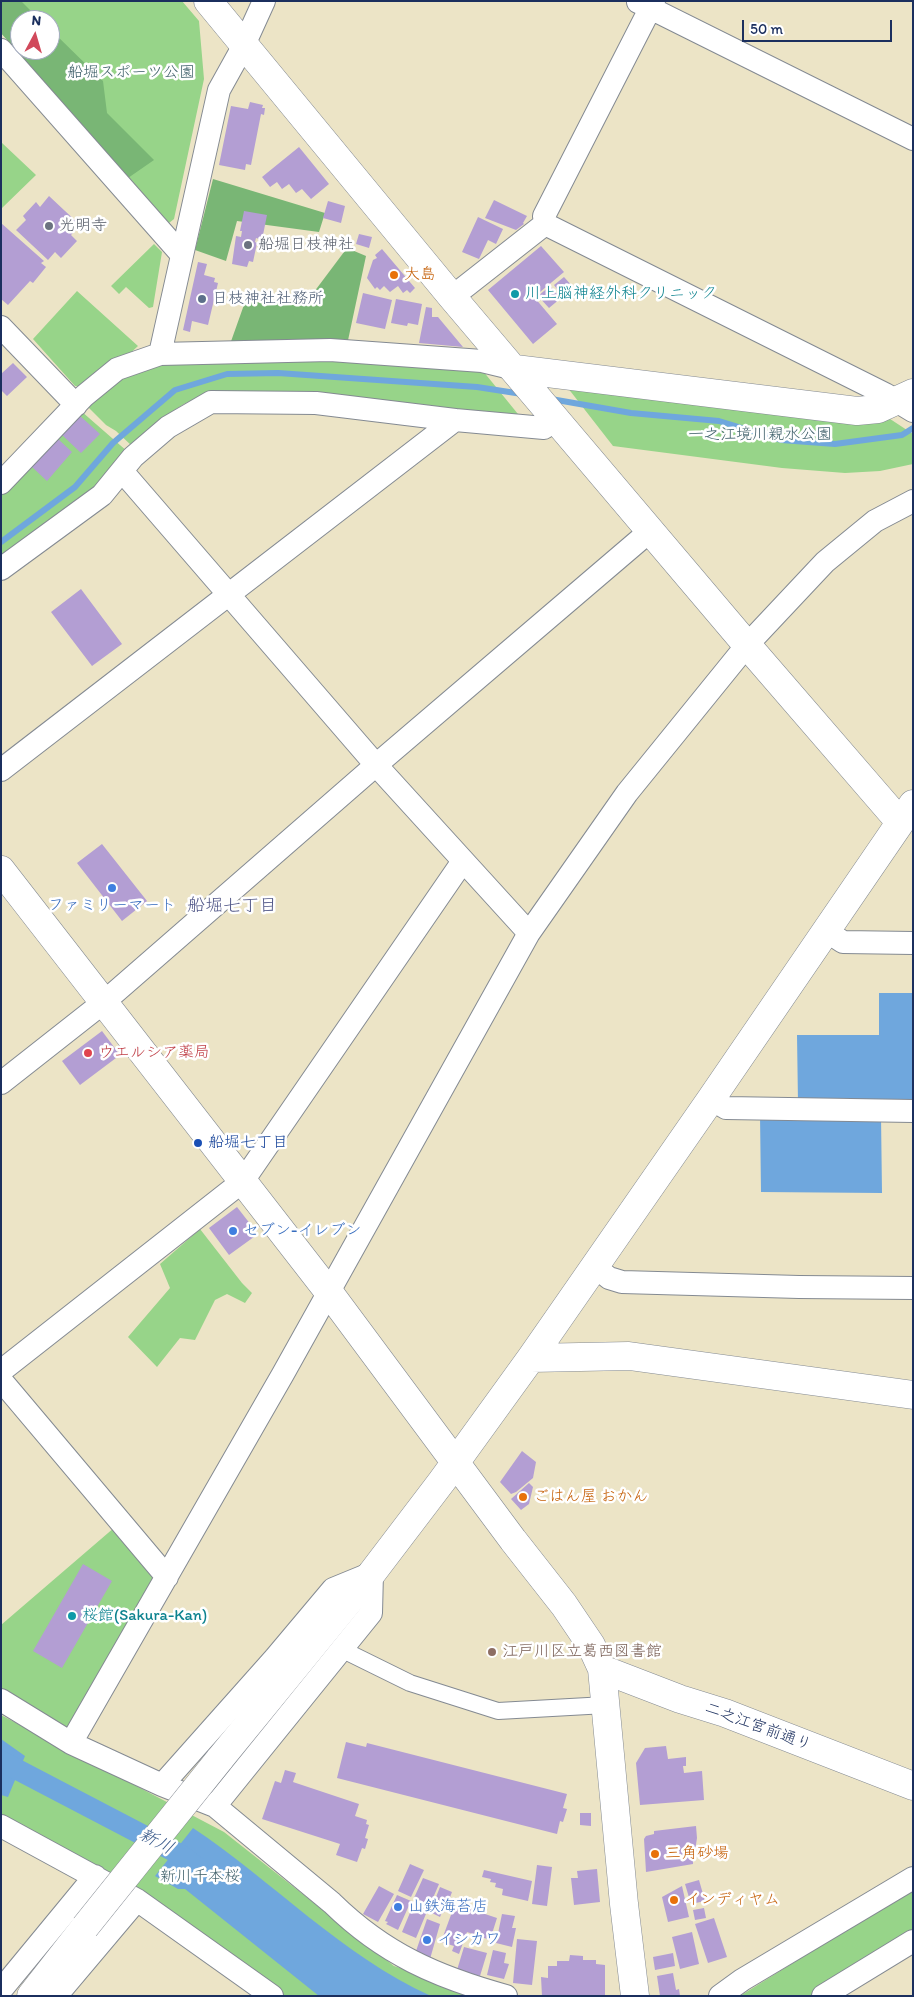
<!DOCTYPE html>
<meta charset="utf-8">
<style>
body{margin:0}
#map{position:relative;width:914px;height:1997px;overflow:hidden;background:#ece4c6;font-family:Itim,sans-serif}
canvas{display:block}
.frame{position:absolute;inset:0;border:2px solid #1b2f5e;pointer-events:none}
.north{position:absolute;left:10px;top:10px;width:50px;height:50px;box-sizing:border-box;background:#fff;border:1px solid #a4acbf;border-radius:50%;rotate:6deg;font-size:14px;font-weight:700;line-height:20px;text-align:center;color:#1b2f5e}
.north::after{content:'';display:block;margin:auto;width:18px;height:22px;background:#d1495b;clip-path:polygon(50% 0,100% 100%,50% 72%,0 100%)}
.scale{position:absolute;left:742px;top:20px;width:150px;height:22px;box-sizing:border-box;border:2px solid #1b2f5e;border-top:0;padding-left:6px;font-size:15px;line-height:18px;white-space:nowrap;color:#1b2f5e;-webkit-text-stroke:4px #fff;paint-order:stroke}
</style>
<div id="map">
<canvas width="914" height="1997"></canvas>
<div class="frame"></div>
<div class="north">N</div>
<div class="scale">50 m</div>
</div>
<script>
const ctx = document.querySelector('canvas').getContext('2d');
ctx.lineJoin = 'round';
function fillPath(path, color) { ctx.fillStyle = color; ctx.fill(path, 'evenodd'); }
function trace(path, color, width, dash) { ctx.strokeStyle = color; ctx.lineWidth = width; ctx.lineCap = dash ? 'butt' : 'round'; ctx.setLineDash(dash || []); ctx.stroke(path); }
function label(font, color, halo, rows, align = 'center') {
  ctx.font = font + ' Itim,"Klee One",sans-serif'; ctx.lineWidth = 5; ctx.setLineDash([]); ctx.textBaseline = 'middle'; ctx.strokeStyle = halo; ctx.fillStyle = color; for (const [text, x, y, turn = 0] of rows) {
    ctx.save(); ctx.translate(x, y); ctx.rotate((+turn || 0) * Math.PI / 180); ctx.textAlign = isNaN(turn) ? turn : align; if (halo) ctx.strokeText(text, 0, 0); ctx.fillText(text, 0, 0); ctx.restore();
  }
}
fillPath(new Path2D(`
 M1,1H182L199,21L204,79L174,219L169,223L1,33ZM20,20H50V50H20Z
 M1,142L36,175L1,209Z
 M154,244L162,252L153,307L149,308L126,287L119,294L111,286Z
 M77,291L138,346L125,358L81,386H75L33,339Z
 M326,356L483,371L522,419C435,407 348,392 259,393C236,393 213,391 192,400C169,410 151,430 133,447L116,431L106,425L86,405L118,379L158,364Z
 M564,383L884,415L913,434V464L880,471L845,473L782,468L613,446Z
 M81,411L128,452L85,497L1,558V490Z
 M200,1229L242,1283L252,1293L245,1303L227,1294L215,1300L195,1340L180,1338L157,1367L128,1337L170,1288L160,1264Z
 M115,1527L156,1582L69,1737L1,1696V1625Z
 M1,1715L224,1832L394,1966L489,1996H283L145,1901L1,1822Z
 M913,1888V1935L811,1996H740Z`), '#97d489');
fillPath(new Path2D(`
 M1,1H21L40,20H20V50H50V29L103,81L107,113L154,160L128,178L1,33Z
 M213,179L325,213L319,232L237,221L226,261L195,250Z
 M347,248L366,256L347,345L229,347L245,302L289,303L308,300Z`), '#79b675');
fillPath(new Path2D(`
 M879,993H913V1105L798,1103L797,1035H879Z
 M760,1115L881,1116L882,1193L761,1192Z
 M1,1739L25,1756L8,1797L1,1795Z
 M193,1828C274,1882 341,1955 431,1996H319L185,1889H178L155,1876Z`), '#6fa7dd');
trace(new Path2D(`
 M551,399L631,413L719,421L781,440L835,444L902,435L913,428
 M1,542L75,487L113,443L175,390L227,374L278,373L477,387L522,394`), '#6fa7dd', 6);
trace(new Path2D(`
 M1,1761L179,1854L198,1868`), '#6fa7dd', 21);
fillPath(new Path2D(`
 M250,102L263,105L262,108H265L264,115L261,114L251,165L246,164L245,170L219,165L231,106L248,109Z
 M299,147L329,184L311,199L302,189L296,193L289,184L282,189L277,182L270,187L262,177Z
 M49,196L80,225L71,235L77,241L61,258L55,252L48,260L16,230L26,220L23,216L36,202L40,207Z
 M494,200L527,216L523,223L524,224L516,230L485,218Z
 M328,201L345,206L341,223L323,218Z
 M244,211L267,215L262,240L256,238L255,242L257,243L253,262L249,261L247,267L232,264L236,236L241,237L242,231H240Z
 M478,217L503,229L496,244L488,240L479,259L462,252Z
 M1,223L44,261L41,263L46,267L33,283L30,281L8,305L1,299Z
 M359,234L372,237L369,248L356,244Z
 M541,246L564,272L534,297L557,324L533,344L488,290Z
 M382,249L415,288L410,293L407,290L403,293L398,286L390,292L384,286L380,290L377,287L375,289L367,278L373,260L377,258L375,255Z
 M198,262L207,264L204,275L215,278L214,282L218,283L208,325L192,321L190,332L183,330Z
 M564,277L574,288L563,297L554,285Z
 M550,286L561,298L549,308L538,296Z
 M363,293L392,300L385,329L356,323Z
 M396,299L422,304L418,325L408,323L407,326L391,323Z
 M426,307L432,308V317H438L463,347L419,343Z
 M13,363L27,377L7,396L1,390V374Z
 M79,415L100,434L81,453L61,434Z
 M57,438L72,452L47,481L32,467Z
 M81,589L122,644L92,666L51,612Z
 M102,844L147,901L122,921L77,863Z
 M102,1031L120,1055L80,1085L62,1061Z
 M237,1207L258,1234L229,1255L209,1228Z
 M522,1451L536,1462L533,1478L516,1492L511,1494L500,1482Z
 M529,1483L533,1487L529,1504L521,1510L511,1499Z
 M83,1564L112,1581L62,1668L33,1651Z
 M346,1742L366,1747L367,1743L567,1794L563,1808L567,1809L563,1822L560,1821L557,1834L337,1778Z
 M666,1746L668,1759L686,1757V1766H683L684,1773L702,1771L704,1800L640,1805L636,1763L645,1748Z
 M285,1770L296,1773L293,1782L359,1804L355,1816L367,1820L366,1824L369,1825L365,1838L368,1839L365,1849L362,1848L357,1862L336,1855L340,1844L262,1819L275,1781L281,1783Z
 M580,1813H591V1826L580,1825Z
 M696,1826L697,1838L695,1851H693V1864L646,1872L644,1839L646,1836L654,1834V1831Z
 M410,1864L424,1870L411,1897L398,1891Z
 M537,1865L552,1867L547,1906L532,1904Z
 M597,1869L600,1902L574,1905L571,1878H578L577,1871Z
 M484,1870L532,1881L528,1901L502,1895L503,1889L495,1887L496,1883L490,1882L491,1879L482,1877Z
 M423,1878L439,1884L430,1905L414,1898Z
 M699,1880L705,1901L691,1904L685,1884Z
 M379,1886L394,1894L378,1922L363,1914Z
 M682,1886L689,1917L668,1922L662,1897Z
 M440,1887L452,1892L444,1913L442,1912L440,1917L430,1912Z
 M397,1895L411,1901L398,1930L386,1924L388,1922L385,1921Z
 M414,1903L428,1909L416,1938L402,1932Z
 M455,1904L497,1918L490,1940L467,1932L459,1954L452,1951L454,1946L441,1942Z
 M704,1908L706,1918L695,1920L693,1910Z
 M502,1914L515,1916L512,1928H516L512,1947L496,1943Z
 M714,1918L727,1957L708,1963L695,1924Z
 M427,1919L440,1924L430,1959L415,1954Z
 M692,1932L699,1964L680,1969L672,1937Z
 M517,1939L537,1941L532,1985L513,1983Z
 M464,1947L487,1953L480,1976L457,1970Z
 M493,1950L506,1953L504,1963L509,1964L504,1979L487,1975Z
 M673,1953L675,1966L655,1970L653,1957Z
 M570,1955L583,1956V1960H596V1964L605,1965V1996H542L541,1977L548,1978V1966H557V1961H569Z
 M673,1973L676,1990L679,1989L680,1996H660L657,1976Z`), '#b39ed3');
const pedestrian = new Path2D(`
 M343,1650L410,1683L498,1711L606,1705`);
const minor = new Path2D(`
 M638,2L913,139
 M1,50L182,255
 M545,224L885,394L913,411
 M452,297L545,224L544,216L654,1
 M1,327L76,405
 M160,354L219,90L244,45L264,1
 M122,471L376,765L529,933
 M1,483L84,396L117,369L160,354L330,350L482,361L515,369
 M1,569L102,495L133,457L168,427L211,402L316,403L455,420L544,428L556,419
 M1,770L455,420
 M826,931L843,942L913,943
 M1,1083L104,1002L376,765L650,531
 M711,1099L726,1108L913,1111
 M594,1266L609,1278L622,1282L799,1287L913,1288
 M1,1371L243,1181L463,861
 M1,1380L167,1577
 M372,1573L371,1613L215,1806L162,1785L275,1658L333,1589Z
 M1,1700L71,1743L162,1785
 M71,1743L283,1374L529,933L627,793L747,645L825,562L875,521L913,501
 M215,1806L332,1903C384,1954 437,1977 506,1996
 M1,1826L137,1900L272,1996
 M1,1990L95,1876
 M56,1996L137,1900
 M720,1996L742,1980L913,1878
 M823,1996L913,1941`);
const tertiary = new Path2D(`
 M208,1L452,297L747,645L900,822
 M515,369L857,411L878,409L913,393
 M1,870L328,1291L513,1540L564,1605L591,1645L602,1669L624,1904L635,1996
 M531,1358L629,1356L913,1395
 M602,1669L680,1699L725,1713L913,1786
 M219,1760L372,1573L442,1481L531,1358L711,1099L913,804
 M31,1996L85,1927`);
trace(pedestrian, '#848a92', 18);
trace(minor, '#848a92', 24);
trace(tertiary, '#848a92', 29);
trace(pedestrian, '#fff', 16);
trace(minor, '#fff', 22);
trace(tertiary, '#fff', 28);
const tertiaryBridge = new Path2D(`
 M85,1927L219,1760`);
trace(tertiaryBridge, '#848a92', 29, []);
trace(tertiaryBridge, '#fff', 28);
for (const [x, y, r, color] of [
 [49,226,5,"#6b7280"],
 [248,245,5,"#6b7280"],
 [394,275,5,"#e8710a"],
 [515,294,5,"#0f9aa8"],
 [202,299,5,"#5c6f8a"],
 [112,888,5,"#3f7fe0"],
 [88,1053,5,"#e0444e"],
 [198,1143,5,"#1a4fb4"],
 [233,1231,5,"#3f7fe0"],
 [523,1497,5,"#e8710a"],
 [72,1616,5,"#0f9aa8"],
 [492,1652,5,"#8d6e63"],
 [655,1854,5,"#e8710a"],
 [674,1900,5,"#e8710a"],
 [398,1907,5,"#3f7fe0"],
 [427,1940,5,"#3f7fe0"]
]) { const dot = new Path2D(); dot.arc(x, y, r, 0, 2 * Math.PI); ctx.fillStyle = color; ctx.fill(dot); trace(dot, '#fff', 2); }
label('16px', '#40616b', '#fff', [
 ["船堀スポーツ公園",131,73],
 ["一之江境川親水公園",760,435],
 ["新川千本桜",200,1877]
]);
label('16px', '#5b616d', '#fff', [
 ["光明寺",59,226],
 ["船堀日枝神社",258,245]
], 'left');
label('16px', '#c56008', '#fff', [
 ["大島",404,275],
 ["ごはん屋 おかん",533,1497],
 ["三角砂場",665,1854],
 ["インディヤム",684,1900]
], 'left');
label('16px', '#0d838f', '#fff', [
 ["川上脳神経外科クリニック",525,294],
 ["桜館(Sakura-Kan)",82,1616]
], 'left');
label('16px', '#4e5e75', '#fff', [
 ["日枝神社社務所",212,299]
], 'left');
label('16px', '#366cbe', '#fff', [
 ["ファミリーマート",112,906,"center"],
 ["セブン-イレブン",243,1231],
 ["山鉄海苔店",408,1907],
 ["イシカワ",437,1940]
], 'left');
label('16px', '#be3a42', '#fff', [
 ["ウエルシア薬局",98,1053]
], 'left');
label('16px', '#164399', '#fff', [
 ["船堀七丁目",208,1143]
], 'left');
label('16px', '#785e54', '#fff', [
 ["江戸川区立葛西図書館",502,1652]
], 'left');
label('16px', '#1b2f5e', '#fff', [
 ["二之江宮前通り",758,1727,20]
]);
label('18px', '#505687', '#fff', [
 ["船堀七丁目",232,906]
]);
label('italic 18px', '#38598a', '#fff', [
 ["新川",156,1842,28]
]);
</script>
